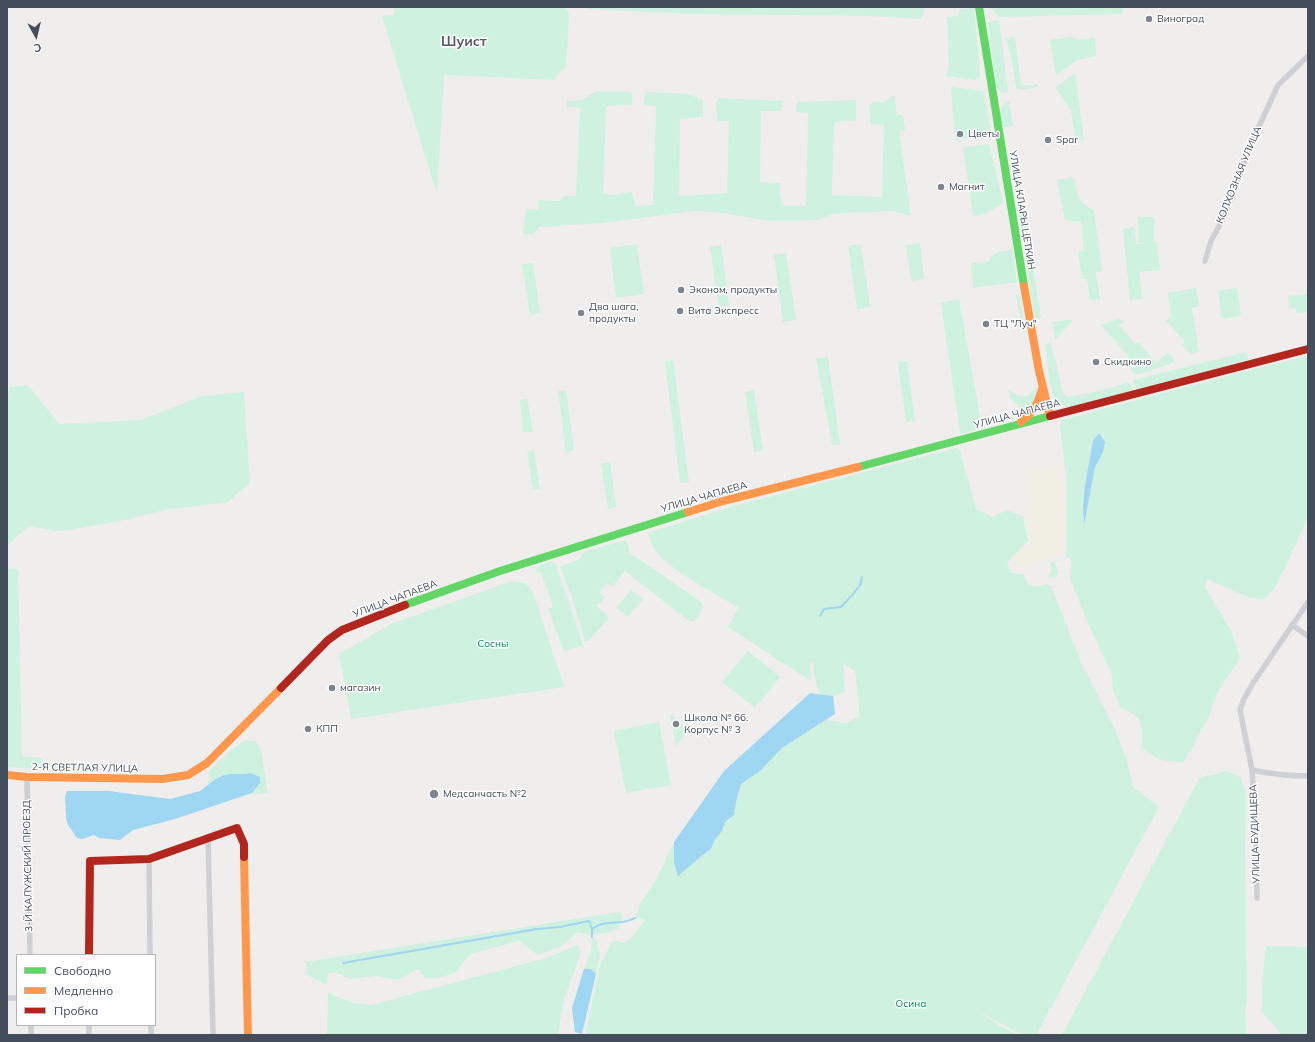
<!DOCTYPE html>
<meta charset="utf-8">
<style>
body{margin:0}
#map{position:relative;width:1315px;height:1042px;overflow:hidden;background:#efeeed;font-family:Mulish,sans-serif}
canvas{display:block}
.frame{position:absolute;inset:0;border:8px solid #434d5c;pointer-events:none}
.legend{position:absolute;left:16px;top:954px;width:140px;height:72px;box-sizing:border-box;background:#fff;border:1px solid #b4b8be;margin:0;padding:5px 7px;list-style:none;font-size:12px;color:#434d5c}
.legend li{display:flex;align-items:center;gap:8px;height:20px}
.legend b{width:20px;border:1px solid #b4b8be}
.north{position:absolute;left:16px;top:16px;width:40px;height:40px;-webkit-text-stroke:3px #fff;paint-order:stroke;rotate:172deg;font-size:11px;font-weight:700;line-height:16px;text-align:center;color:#434d5c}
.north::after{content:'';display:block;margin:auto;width:14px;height:18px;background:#434d5c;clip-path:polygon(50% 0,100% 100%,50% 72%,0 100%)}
</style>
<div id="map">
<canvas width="1315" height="1042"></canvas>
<div class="frame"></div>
<ul class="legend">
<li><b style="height:5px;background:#63d668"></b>Свободно</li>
<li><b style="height:5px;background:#ff974d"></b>Медленно</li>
<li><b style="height:5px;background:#b3261e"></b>Пробка</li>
</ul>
<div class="north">С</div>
</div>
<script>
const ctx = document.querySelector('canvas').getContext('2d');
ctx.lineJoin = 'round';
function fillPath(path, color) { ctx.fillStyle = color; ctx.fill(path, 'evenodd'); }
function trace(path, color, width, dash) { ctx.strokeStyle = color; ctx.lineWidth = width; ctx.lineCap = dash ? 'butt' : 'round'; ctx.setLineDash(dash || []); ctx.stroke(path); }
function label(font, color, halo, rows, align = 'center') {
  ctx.font = font + ' Mulish,sans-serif'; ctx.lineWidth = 3; ctx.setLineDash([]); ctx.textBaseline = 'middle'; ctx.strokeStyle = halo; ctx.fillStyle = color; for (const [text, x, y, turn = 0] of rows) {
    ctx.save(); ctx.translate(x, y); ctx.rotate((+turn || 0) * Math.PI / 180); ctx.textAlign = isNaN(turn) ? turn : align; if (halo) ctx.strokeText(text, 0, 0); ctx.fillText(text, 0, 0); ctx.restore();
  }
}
fillPath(new Path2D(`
 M394,7H564L568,10L569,19L566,67L558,74L554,80L444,75L437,194L382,16L394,15Z
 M580,7H922L925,8L921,19L871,16L686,14L588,9Z
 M989,7H1124L1122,14L1000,17Z
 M974,8L980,77L976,80L946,76L949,66L947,17L958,16L960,9Z
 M999,20L1008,92C1002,95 1000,91 996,87L988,22Z
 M1015,37L1021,86L1037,84L1038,87C1030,88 1022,92 1016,88L1011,56L1005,38Z
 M1071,37L1078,39L1095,38L1096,56L1077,60L1056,76L1050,40Z
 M1075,72L1084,141L1075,139L1071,111L1056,88Z
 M951,87L983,91L984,94L991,132L989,135L955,140Z
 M597,91L630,92L633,95L632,105L606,106L603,194L615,195L632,192L635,206L653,205L656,106L644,105L645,96L647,92L688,94L703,100V117L680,119L679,196L727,193L729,121H717L716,103L718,99L722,98L783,101L781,111H761L760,182L780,183C780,191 779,200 785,206H806L808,113L796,112L797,102L856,100V121L834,122L832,195L882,197L884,125L872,124L870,121L869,106L873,102H885L894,95L897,115H903L905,130L899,131L911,216L893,211L833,214L818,220L769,221L723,213L694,211L602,223L539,227L534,234H523L526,209L538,210L539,200L559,201L564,196H576L580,108L567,107V101L582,100Z
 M1009,102L1013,126L1005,127L1002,126C1000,115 998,107 1009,102Z
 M989,144L1003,203L987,213L973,216L963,147Z
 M1074,177C1077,194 1078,203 1094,210L1102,271L1096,272L1100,299L1090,300L1087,279H1082L1078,252L1084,251L1081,221C1074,221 1068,223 1064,217L1057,180Z
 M1023,205L1041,318H1036L1034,316L1017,206Z
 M1138,217H1154V242H1157L1160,270L1139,272L1142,299L1130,300L1123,229L1134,227L1136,244L1146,243H1138Z
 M920,243L924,279L911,281L906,245Z
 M637,244L644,294L616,298L610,248Z
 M861,244L870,307L857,309L848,246Z
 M721,245L729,306L719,307L710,247Z
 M1012,249L1017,282L973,288L971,263L987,262L996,253Z
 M786,253L796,320L783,322L774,255Z
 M533,263L540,313L530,315L522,264Z
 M1196,288L1199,306L1192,308L1199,352L1191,354L1182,345L1185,341L1166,321L1171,316L1168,293Z
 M1237,288L1241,316L1222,319L1218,291Z
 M1019,294L1025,329L1024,337L1016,295Z
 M1308,294V312L1296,313L1295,308L1290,309L1288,296Z
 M959,299L982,428L960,434L941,303Z
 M1074,319L1055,340L1052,322Z
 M1118,319L1124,321L1119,325L1135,344L1138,342L1156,363L1168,353L1176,362L1140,374H1134L1125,361L1129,357L1101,325Z
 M1050,343L1055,358L1063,394L1068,397L1103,390L1129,382L1134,391L1077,406L1064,407L1053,395L1050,385L1045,344Z
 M1246,352L1248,360L1137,390L1133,380Z
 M1308,356V517L1286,566L1274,589L1264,599L1250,598L1207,579L1205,587L1231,631L1240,658L1218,691L1209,715L1224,732L1200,778L1226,771L1239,776L1246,791L1245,848L1247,997L1245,1010L1247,1035H1062L1224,732L1209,716L1184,762C1167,762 1155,760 1142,748C1141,722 1146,719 1120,707L1113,690L1112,675L1088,623L1070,579L1071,559L1067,557L1055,562L1058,572L1056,578L1047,577L1051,571V563L1023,574L1029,585C1032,585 1036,587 1039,586C1044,585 1046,583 1051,586L1084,669L1116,732L1126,758L1133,787L1159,807L1036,1035H1023L977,1011L1000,1026L1019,1035H585L600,965L613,940L624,943L632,937L645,920L635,918L639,906L657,878L674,842V863L678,875L711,849L715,839L722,831L725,822L734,815C735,804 738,795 740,784L760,771L782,748L826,720L846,723L860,716L855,671L843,663L845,692L833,696L819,694L813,669V661L810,664L811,681L728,627L739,608C717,594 666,569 654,548C651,544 650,538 648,533L730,507L956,448L960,451L976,509L993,517L1006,510L1023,516L1028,541L1007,562L1011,573L1023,574L1066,557V478L1060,425L1062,420L1253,369Z
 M828,357L840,444L832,445L816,358Z
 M673,360L689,482L680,483L665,361Z
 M907,361L915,421L906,422L898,362Z
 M28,385L59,424L141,420L202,396L244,392L250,483L227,502L164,510L130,519L69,530L55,531L29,526L7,545V401L8,400L9,387Z
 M1037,387C1038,405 1034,407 1021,418L1019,406L1010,398L1008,388C1015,395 1019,397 1028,396Z
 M566,390L574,450L566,452L558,391Z
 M754,390L763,450L754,452L745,392Z
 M527,398L533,432H523L520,400Z
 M534,450L540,489L533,490L527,451Z
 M610,462L616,507L608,509L601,463Z
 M626,540L629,548V555H633L701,602L703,607C700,613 698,622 690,622L625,571L612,587L607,583L599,592L605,597L596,606L607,615L608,620L588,641H585L571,595L560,567C566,562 574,563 580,559L581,555L586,551Z
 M549,562H553L556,565L583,645L565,651L563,649L548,609L553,607L541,572L537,573L536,569L539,566Z
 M7,568L18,569L22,756L42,758V765L40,769L7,767Z
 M512,581L525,583L533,592L564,687L351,719L339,654L391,624Z
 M631,590L643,599L628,617L616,608Z
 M748,651L780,677L755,708L722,682Z
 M670,714L689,730L676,746Z
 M659,722L671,785L626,793L614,731Z
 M246,740L256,741L261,751L268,793L256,794L252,793L260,783V777L232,774L207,787L208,781L212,777L207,773L232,749Z
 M619,912L622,913V919L619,928C606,934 591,937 578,932L560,947L538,955L519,941L470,954L455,973L438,978H425L418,969L398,980L375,976L350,979L335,972L328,974L326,985L306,974L307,967L305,962Z
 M592,937L596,939L600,955L596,974L591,969H584L591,950Z
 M578,945L581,952L563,1003L558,1035H327L328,993L353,1003L371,1005L546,958Z
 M1266,946H1291L1308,947V1035H1282L1262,1012V985Z`), '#cff1e0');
fillPath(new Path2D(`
 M1059,463C1063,493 1066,525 1061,555L1044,559L1022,569L1011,562L1032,542L1030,497L1032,468L1044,470Z`), '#f1efe3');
fillPath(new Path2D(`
 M1099,433L1105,442L1103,452L1095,467L1084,525L1083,507L1085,486L1093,441Z
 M810,693L833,696L835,714L782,748L760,771L741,784C738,794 735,804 734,815L725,822L722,831L715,839L711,849L705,853L678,876L674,863V842L724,771Z
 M250,773L260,777V783L252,793L175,819L133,830L120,840L99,838L94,835L82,839L77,838L68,825L66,818L65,796L67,791H109L170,799L200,791L216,779L224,775L232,774H246Z
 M584,969H591L596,974L582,1034L575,1032L572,1008Z`), '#9fd6f2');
trace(new Path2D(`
 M820,616L824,609L841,607L854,593L860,585L862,577
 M592,937V929C601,922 611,923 622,922C626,922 630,920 635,918
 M343,963L537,929L560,927L589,921L592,929`), '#9fd6f2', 2);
trace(new Path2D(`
 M1205,261L1211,241L1224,217L1251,144L1278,85L1308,56
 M1292,625L1308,636
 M1252,770C1271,774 1289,776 1308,776
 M27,777L30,955
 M208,837L213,1035
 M149,859L150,955
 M1257,898L1256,837L1252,770L1240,710L1244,699L1253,683L1308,602
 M7,998H17
 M31,1025V1035
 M89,1025V1035
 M151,1035V1025`), '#ced0d4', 5.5);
trace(new Path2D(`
 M979,7L1024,286
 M858,467L1050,416
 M405,605L500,571L688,512`), '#63d668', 8);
trace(new Path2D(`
 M1024,286L1039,371L1050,416
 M1021,422C1033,413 1038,403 1042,389
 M688,512L723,501L858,467
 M7,775L27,777L163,779L188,775L207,763L281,688
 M244,857L248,1035`), '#ff974d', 8);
trace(new Path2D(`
 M1050,416L1308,349
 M281,688L328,640L342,630L405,605
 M89,955L90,861L149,859L237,828L244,844V857`), '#b3261e', 8);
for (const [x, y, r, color] of [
 [1149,19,4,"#7f858f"],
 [960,134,4,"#7f858f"],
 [1048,140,4,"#7f858f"],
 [941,187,4,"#7f858f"],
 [681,290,4,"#7f858f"],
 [680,311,4,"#7f858f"],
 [581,313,4,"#7f858f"],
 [986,324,4,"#7f858f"],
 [1096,362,4,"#7f858f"],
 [332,688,4,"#7f858f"],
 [676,724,4,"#7f858f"],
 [308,729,4,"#7f858f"],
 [434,794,5,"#7f858f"]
]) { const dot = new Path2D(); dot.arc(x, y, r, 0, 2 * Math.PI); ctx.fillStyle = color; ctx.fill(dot); trace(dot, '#fff', 1.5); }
label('10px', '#434d5c', '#fff', [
 ["Виноград",1157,19],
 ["Цветы",968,134],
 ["Spar",1056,140],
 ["Магнит",949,187],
 ["Эконом, продукты",689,290],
 ["Два шага,",589,307],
 ["продукты",589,319],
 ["Вита Экспресс",688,311],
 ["ТЦ \"Луч\"",994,324],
 ["Скидкино",1104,362],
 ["магазин",340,688],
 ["Школа № 66.",684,718],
 ["Корпус № 3",684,730],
 ["КПП",316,729],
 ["Медсанчасть №2",443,794]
], 'left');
label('10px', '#434d5c', '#fff', [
 ["КОЛХОЗНАЯ УЛИЦА",1239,175,-68],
 ["УЛИЦА КЛАРЫ ЦЕТКИН",1022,210,81],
 ["УЛИЦА ЧАПАЕВА",1017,414,-15],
 ["УЛИЦА ЧАПАЕВА",704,497,-16],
 ["УЛИЦА ЧАПАЕВА",395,599,-21],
 ["2-Я СВЕТЛАЯ УЛИЦА",85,768,1],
 ["УЛИЦА БУДИЩЕВА",1255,834,-92],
 ["3-Й КАЛУЖСКИЙ ПРОЕЗД",28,866,-91]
]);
label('10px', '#0d8359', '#fff', [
 ["Сосны",493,644],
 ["Осина",911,1004]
]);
label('bold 14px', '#585b62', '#fff', [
 ["Шуист",464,42]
]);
</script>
